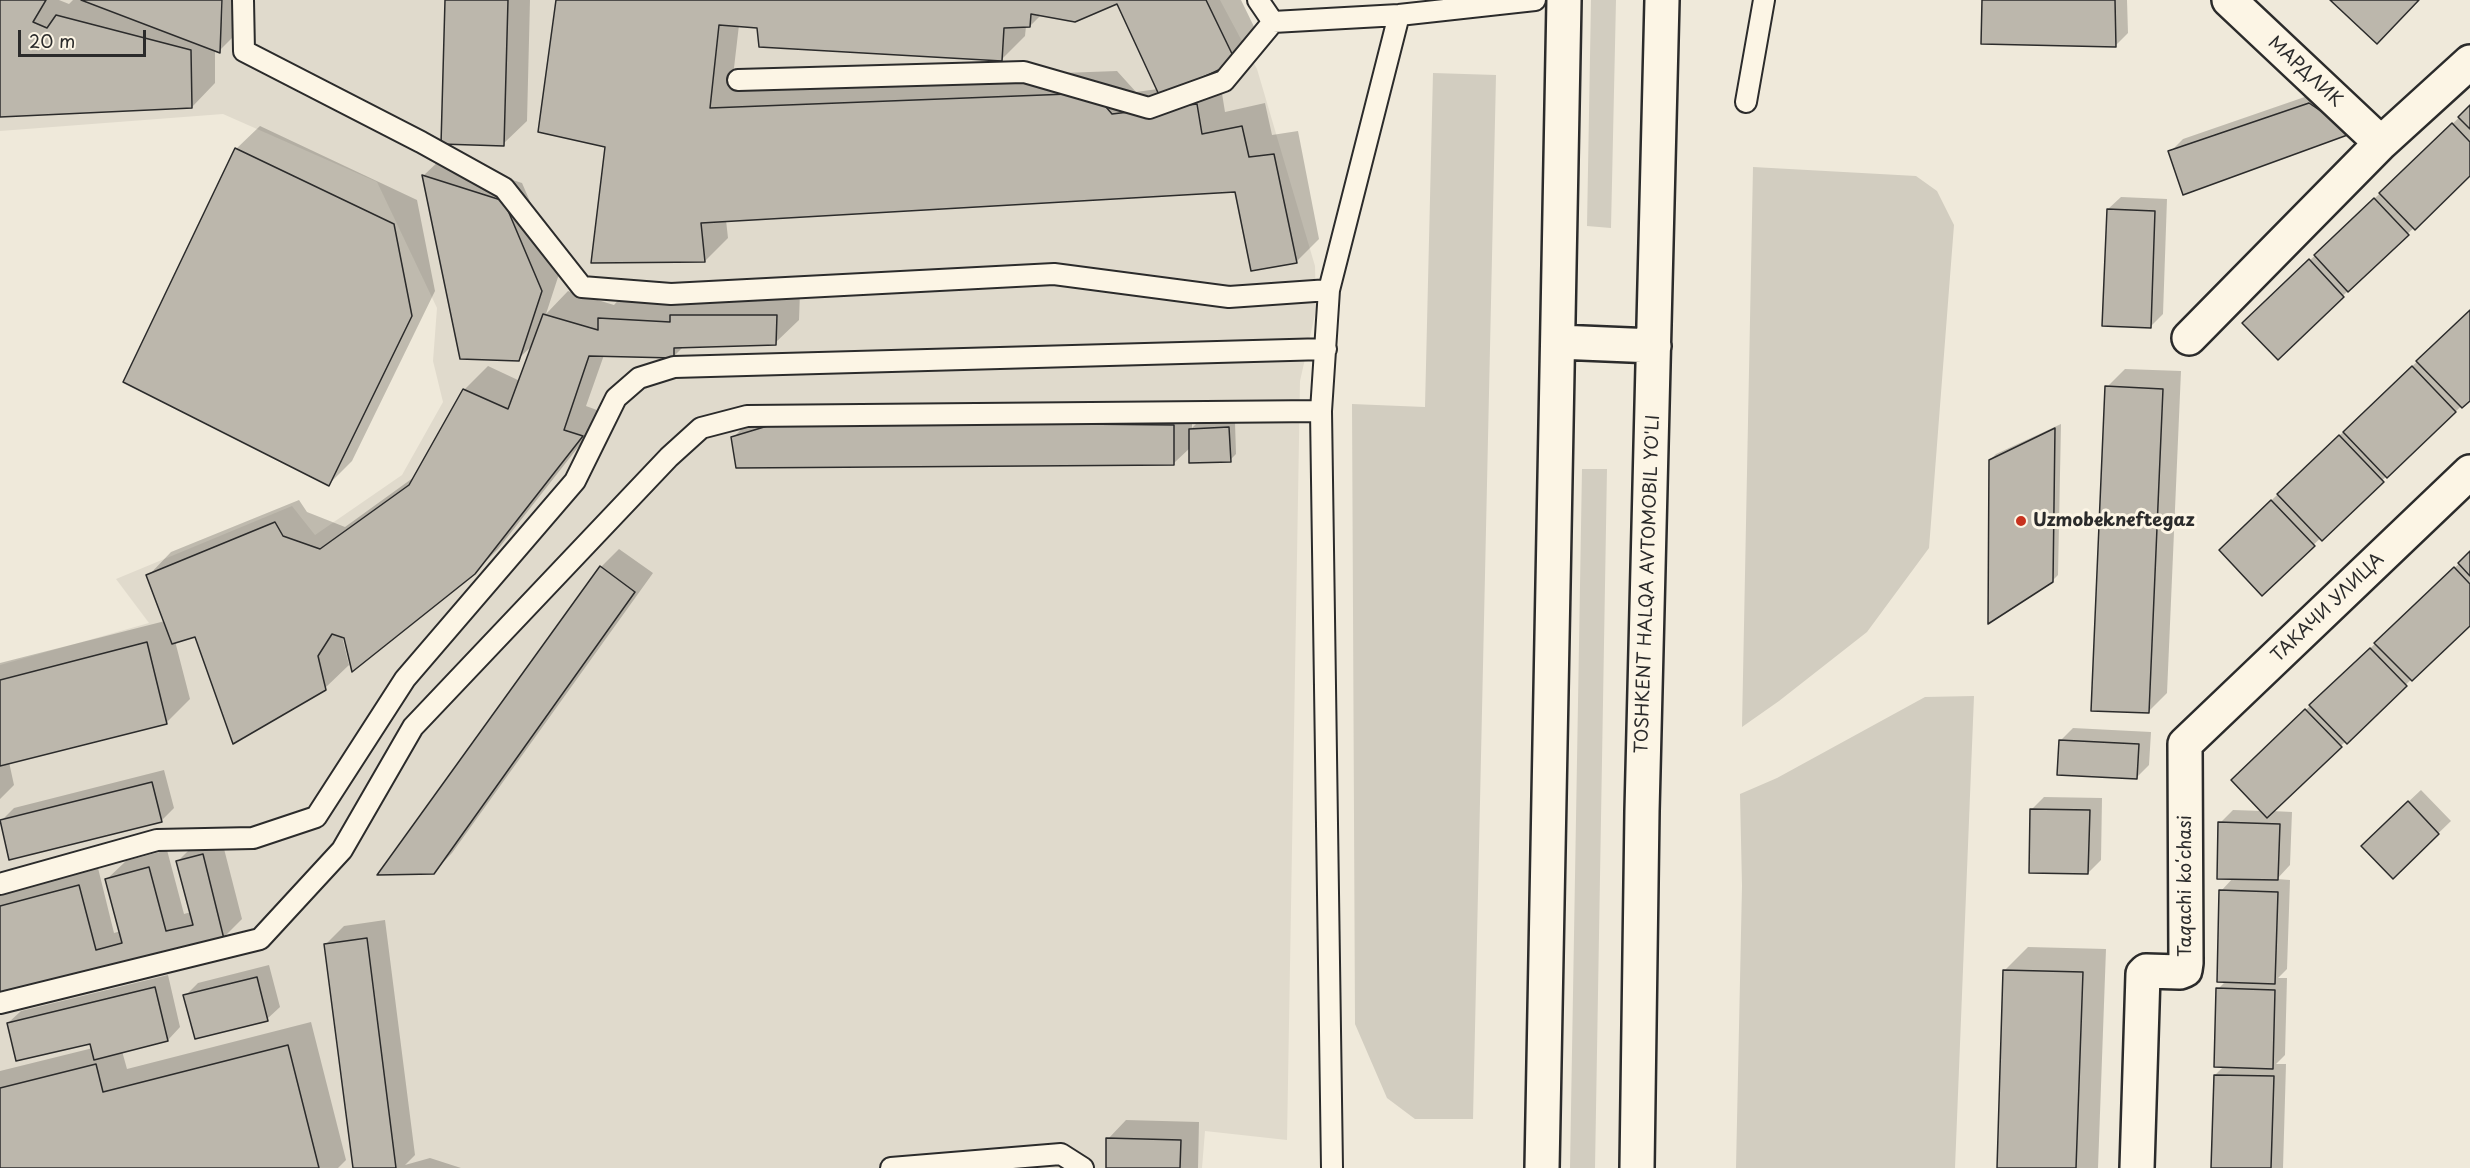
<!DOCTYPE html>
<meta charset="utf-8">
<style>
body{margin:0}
#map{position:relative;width:2470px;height:1168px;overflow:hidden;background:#efe9da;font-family:"Playpen Sans",sans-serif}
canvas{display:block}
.scale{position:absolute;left:18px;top:30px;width:128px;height:27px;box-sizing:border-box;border:3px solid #2b2b2b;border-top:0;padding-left:8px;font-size:18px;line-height:21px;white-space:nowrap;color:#2b2b2b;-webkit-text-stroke:4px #fcf5e5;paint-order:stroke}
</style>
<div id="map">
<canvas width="2470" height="1168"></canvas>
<div class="scale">20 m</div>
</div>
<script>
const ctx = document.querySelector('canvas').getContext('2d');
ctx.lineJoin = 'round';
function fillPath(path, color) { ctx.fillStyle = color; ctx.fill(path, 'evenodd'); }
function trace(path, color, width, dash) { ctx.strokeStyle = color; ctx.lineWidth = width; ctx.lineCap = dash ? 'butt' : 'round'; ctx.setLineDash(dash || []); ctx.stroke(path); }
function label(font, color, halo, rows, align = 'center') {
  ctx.font = font + ' "Playpen Sans",sans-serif'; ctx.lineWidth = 6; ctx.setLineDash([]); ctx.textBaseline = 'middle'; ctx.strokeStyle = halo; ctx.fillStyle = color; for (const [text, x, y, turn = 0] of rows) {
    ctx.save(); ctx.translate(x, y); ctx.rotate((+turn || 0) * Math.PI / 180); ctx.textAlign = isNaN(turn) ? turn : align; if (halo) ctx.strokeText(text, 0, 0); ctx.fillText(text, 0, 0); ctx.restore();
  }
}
fillPath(new Path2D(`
 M0,0H1220L1257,69L1315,266L1316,310L1300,381L1287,1140L1205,1131L1202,1168H0V665L149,623L116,579L292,506L315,535L402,475L443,402L433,361L437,308L377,182L223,114L0,131Z`), '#e0dacc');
fillPath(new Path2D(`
 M1591,0H1616L1611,228L1587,226Z
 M1433,73L1496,75L1473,1119H1415L1387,1098L1355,1024L1352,404L1425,407Z
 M1753,167L1916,176L1937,191L1954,225L1929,548L1867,632L1779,701L1742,727Z
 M1582,469H1607L1595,1168H1570Z
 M1974,696L1955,1168H1736L1742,886L1740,794L1777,778L1925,697Z`), '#d2cdc0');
fillPath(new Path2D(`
 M0,0H59L69,4L73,0H220L219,22H222L223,0H244L242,28L219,51L215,50V83L192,107L0,116Z
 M446,0H530L527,121L503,144Z
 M558,0H1241L1259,37L1235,60L1182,85L1220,81L1225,112L1265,103L1272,135L1298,131L1319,239L1296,262L1236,190L726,220L728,238L705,261L607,146ZM1117,2L1158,89L1136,92L1117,71L732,85L739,25L1002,59L1025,36L1026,26H1030L1041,15Z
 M1983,0H2127L2128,33L2116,45Z
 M2322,91L2364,119L2170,152L2183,139Z
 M2470,107V174L2278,358L2257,311Z
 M260,126L417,200L435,291L352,461L329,484L236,149Z
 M442,158L522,183L560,271L546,314L568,291L614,305L623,295L800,292L799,320L775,343L684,346L673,357L604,355L586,406L605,413L498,549L474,573L346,637L342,636L349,665L325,688L196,635L175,641L190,699L166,723L9,762L14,785L0,799V663L165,621L148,576L171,552L299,500L307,512L345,527L417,475L464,390L488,366L520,381L534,344L518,359L423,176Z
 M2121,197L2167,199L2163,314L2150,327L2108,209Z
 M2470,311V398L2262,593L2233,537Z
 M2125,369L2181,371L2167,693L2148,712L2107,387Z
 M804,404L1192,407V428L1196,424L1235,422L1236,454L1230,460L1191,447L1174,463L733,438L751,419Z
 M2061,424L2058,575L2052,581L1990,460L1996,454Z
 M619,549L653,573L452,853L434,872L601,567Z
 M2470,553V624L2272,811L2292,812L2290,865L2277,879L2290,880L2287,969L2278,978H2287L2285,1055L2276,1064H2286L2283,1168H2213L2215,1075L2224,1066L2218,989L2226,981L2221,891L2234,877L2220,823L2233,810L2263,811L2246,767Z
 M2073,728L2151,732L2149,765L2137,777L2060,741Z
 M164,770L174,808L162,820L10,858L1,821L14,808Z
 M2421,790L2451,821L2393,877L2375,833Z
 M2044,797L2102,798L2101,860L2088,873L2031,810Z
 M221,837L242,919L224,937L0,996V893L98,868L114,933L121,931L107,879L126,861L167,850L184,914L191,912L178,861L196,843Z
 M385,920L415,1155L405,1165L430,1158L461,1168H354L326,944L344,926Z
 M2028,947L2106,949L2098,1168H1998L2005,970Z
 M269,965L280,1007L267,1019L185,996L198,983Z
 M168,975L180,1027L168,1040L122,1051L127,1069L311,1022L346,1160L338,1168H0V1071L93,1048L91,1042L8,1023L21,1011Z
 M1126,1120L1199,1122L1198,1168H1107L1108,1139Z`), '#0003');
const building = new Path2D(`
 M0,0H46L33,22L47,28L56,15L191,50L192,108L0,117Z
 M81,0H222L220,53Z
 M445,0H508L504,146L441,144Z
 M556,0H1206L1236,62L1160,97L1117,4L1075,22L1031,14L1030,27L1004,28L1002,61L759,47L757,28L719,25L710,108L1094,93L1112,114L1197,104L1202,134L1242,126L1249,157L1274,154L1297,263L1251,271L1235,192L701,223L705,262L591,263L605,147L538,132Z
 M1982,0H2115L2116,47L1981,44Z
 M2330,0H2419L2377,44Z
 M2309,103L2353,133L2183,195L2168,151Z
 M2470,105V129L2458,117Z
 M2452,123L2470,142V176L2415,230L2379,193Z
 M235,148L394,224L412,316L329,486L123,382Z
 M422,175L504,201L542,291L519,361L460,359Z
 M2374,198L2409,235L2348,292L2314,255Z
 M2107,209L2155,211L2151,328L2102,326Z
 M2309,259L2344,297L2278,360L2242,323Z
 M2470,310V401L2462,408L2416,361Z
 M543,314L598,330V318L670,322V315H777L776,345L674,348V358L589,356L564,430L583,436L475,574L352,672L344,638L332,634L318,656L326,690L233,744L195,637L172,644L146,575L275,522L283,536L320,549L409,485L463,389L508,409Z
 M2412,366L2456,412L2387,478L2343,432Z
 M2105,386L2163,389L2149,713L2091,711Z
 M784,421L1174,425V465L736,468L731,437Z
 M1229,427L1231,462L1189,463V429Z
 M2055,428L2053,582L1988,624L1989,460Z
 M2339,435L2384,482L2322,541L2277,494Z
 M2271,500L2315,546L2262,596L2219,550Z
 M2470,551V576L2458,563Z
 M600,566L635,592L434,874L377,875Z
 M2454,567L2470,584V626L2412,681L2374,643Z
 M147,642L167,724L0,766V680Z
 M2370,648L2407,686L2347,744L2309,705Z
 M2305,709L2342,747L2267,818L2231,780Z
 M2059,740L2139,744L2137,779L2057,775Z
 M152,782L162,822L9,860L0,820Z
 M2408,801L2439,834L2393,879L2361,846Z
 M2030,809L2090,810L2088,874L2029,873Z
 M2218,822L2280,824L2278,880L2217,879Z
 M203,854L224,939L0,997V906L79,885L96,950L122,943L105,879L149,867L166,931L193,925L176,861Z
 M2219,890L2278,892L2275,984L2217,982Z
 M367,938L396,1168H353L324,944Z
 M2003,970L2083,972L2076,1168H1997Z
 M257,977L268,1021L195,1039L183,995Z
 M155,987L168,1041L94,1060L90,1044L16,1061L7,1023Z
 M2216,988L2275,990L2273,1069L2214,1067Z
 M288,1045L319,1168H0V1088L96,1064L103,1092Z
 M2214,1075L2274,1076L2271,1168H2211Z
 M1106,1138L1181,1140L1180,1168H1106Z`);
fillPath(building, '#bcb7ac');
trace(building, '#2b2b2b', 1.5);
const service = new Path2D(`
 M243,0L244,51L421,142L504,188L582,287L671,294L1054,274L1229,297L1329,290
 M1258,0L1273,22L1399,15L1535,0
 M738,80L1024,72L1149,108L1224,81L1273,22
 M1746,102L1764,0
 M1321,411L1332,1168
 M0,884L157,840L253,838L316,817L405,679L575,481L616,398L639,378L674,367L1326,349
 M0,1003L260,939L342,850L413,727L669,457L701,428L747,416L1321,411L1329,290L1399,15
 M891,1168L1061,1154L1083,1168`);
const minor = new Path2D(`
 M2229,0L2381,143
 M2189,338L2381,143L2470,62
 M2137,1168L2143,974L2146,971L2180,972L2185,970L2186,963L2185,744L2470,472`);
const trunk = new Path2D(`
 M1558,342L1654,346
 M1542,1168L1564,0
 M1637,1168L1642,811L1662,0`);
trace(service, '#2b2b2b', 24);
trace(minor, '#2b2b2b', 38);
trace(trunk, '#2b2b2b', 38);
trace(service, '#fcf5e5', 20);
trace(minor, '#fcf5e5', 33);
trace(trunk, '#fcf5e5', 33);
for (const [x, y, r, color] of [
 [2021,521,6,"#c8321e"]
]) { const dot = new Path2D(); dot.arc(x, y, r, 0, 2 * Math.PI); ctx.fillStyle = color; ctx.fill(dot); trace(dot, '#fcf5e5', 2); }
label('18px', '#2b2b2b', '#fcf5e5', [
 ["МАРДЛИК",2305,72,43],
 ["TOSHKENT HALQA AVTOMOBIL YO'LI",1648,584,-88],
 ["ТАКАЧИ УЛИЦА",2328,608,-44],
 ["Taqachi koʻchasi",2186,886,-90]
]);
label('bold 18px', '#2b2b2b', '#fcf5e5', [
 ["Uzmobekneftegaz",2033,521]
], 'left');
</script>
